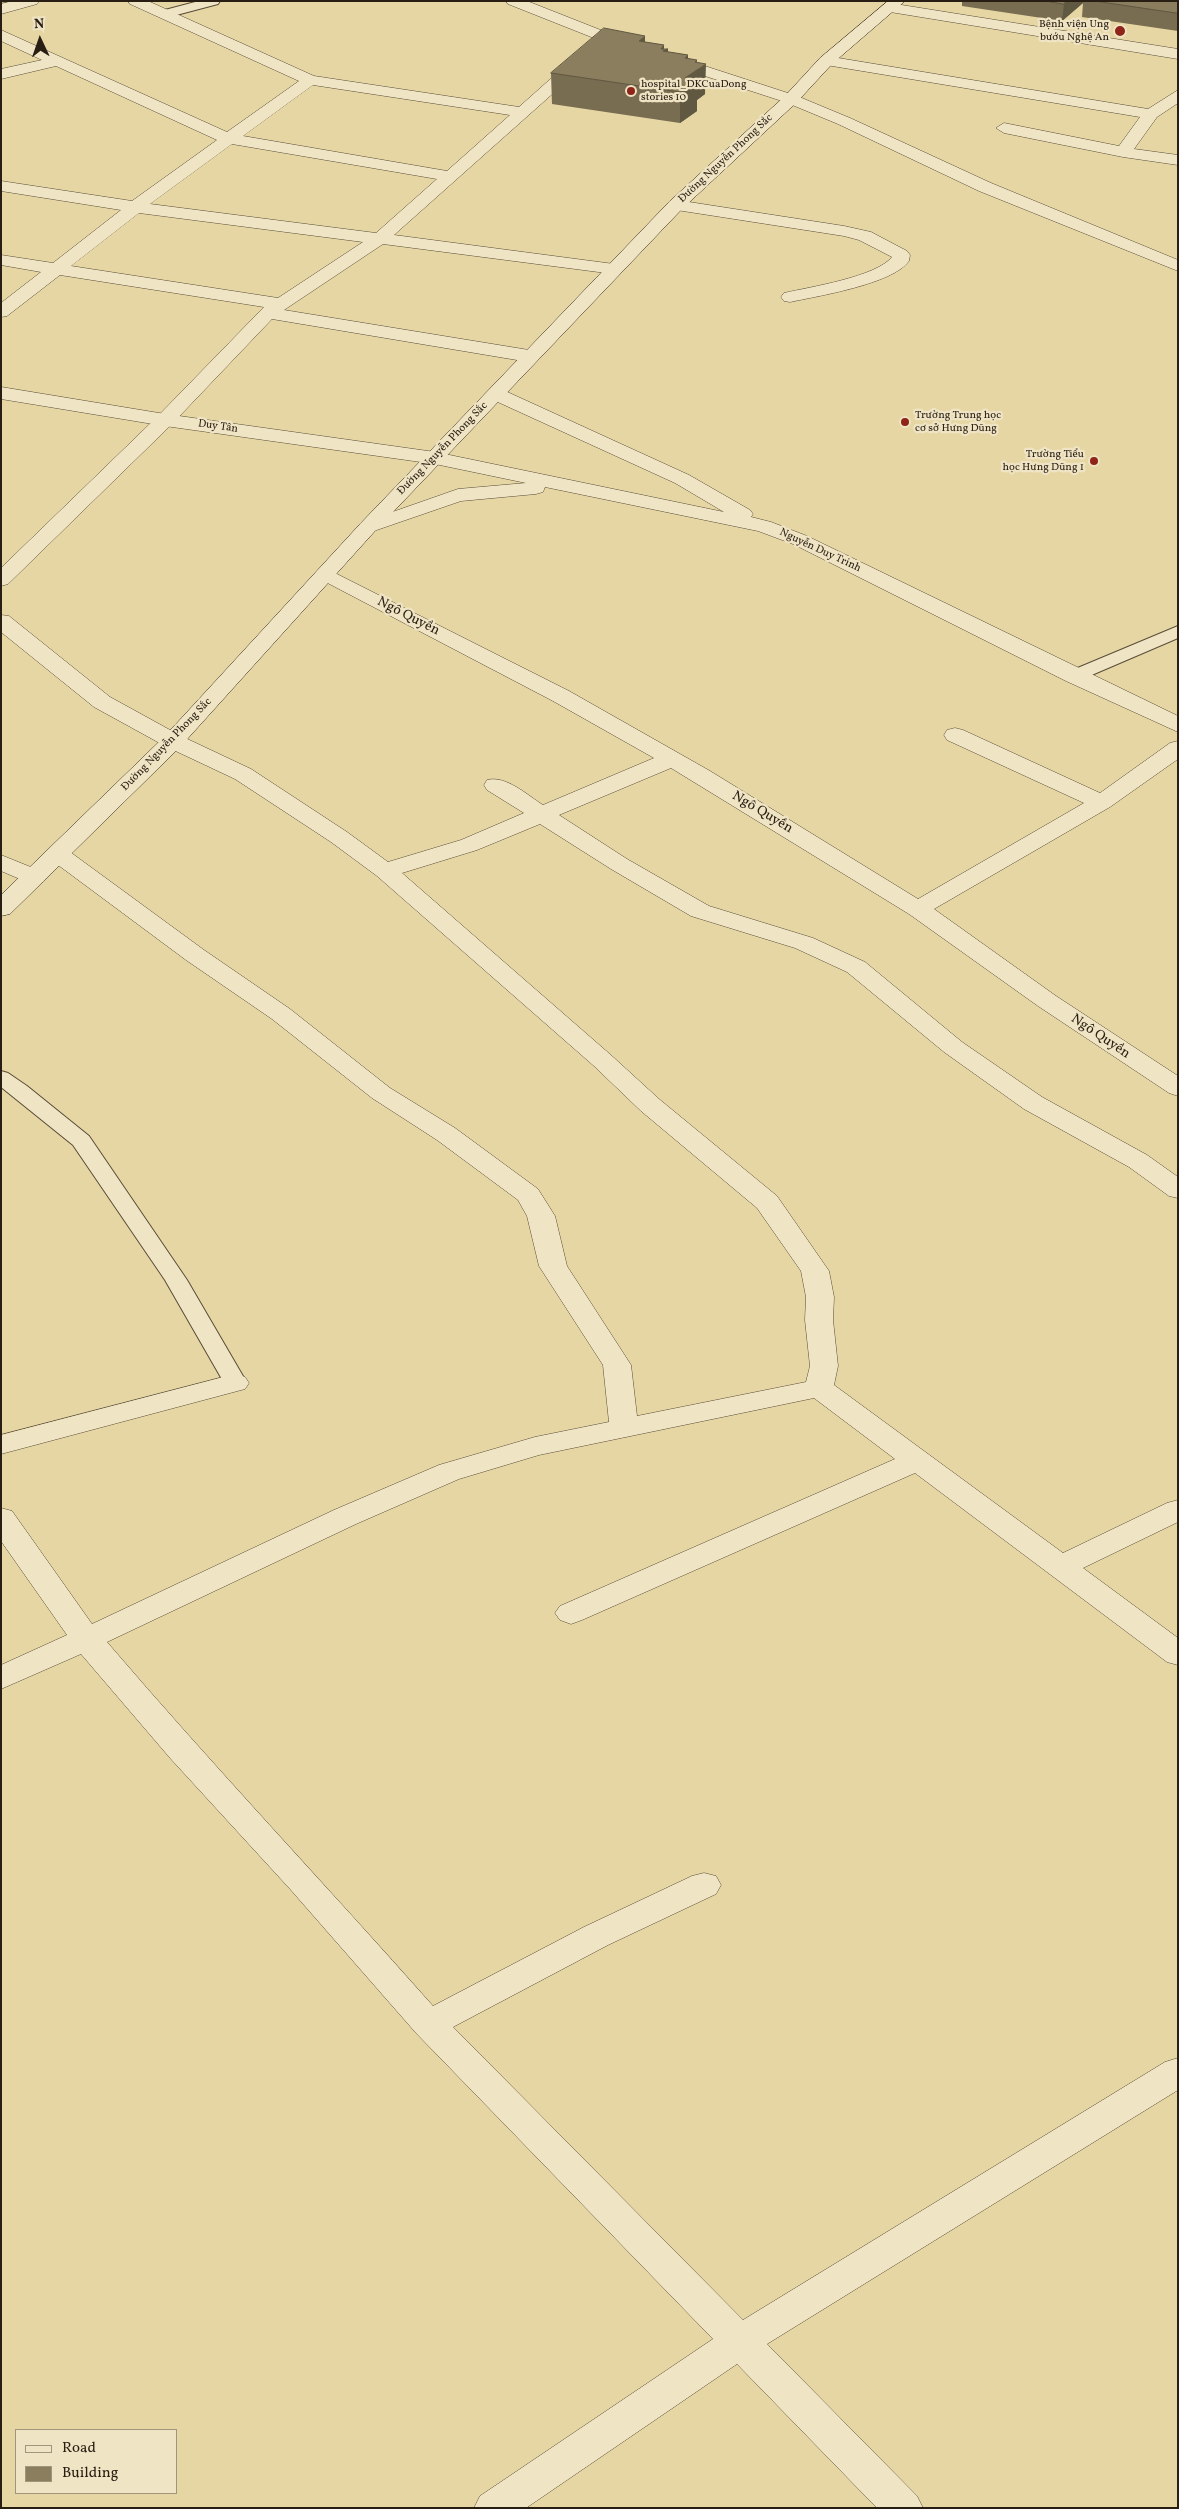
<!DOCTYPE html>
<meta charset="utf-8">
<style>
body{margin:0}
#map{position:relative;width:1179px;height:2509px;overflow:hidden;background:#e6d6a4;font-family:Vollkorn,serif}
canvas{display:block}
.frame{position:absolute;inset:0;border:2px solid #291e13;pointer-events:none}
.legend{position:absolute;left:15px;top:2429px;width:162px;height:65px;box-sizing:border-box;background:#efe4c4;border:1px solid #a0957d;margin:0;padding:6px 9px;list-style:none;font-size:15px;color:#291e13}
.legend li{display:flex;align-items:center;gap:10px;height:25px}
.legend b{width:25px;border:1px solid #a0957d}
.north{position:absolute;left:15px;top:15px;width:50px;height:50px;-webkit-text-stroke:4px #efe4c4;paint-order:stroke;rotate:357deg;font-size:14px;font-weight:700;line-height:20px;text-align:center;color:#291e13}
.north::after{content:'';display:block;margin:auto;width:18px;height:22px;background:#291e13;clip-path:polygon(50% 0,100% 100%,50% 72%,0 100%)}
</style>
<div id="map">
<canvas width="1179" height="2509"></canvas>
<div class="frame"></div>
<ul class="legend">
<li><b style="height:6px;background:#efe4c4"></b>Road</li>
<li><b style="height:14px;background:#8b7e5e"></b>Building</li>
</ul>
<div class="north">N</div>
</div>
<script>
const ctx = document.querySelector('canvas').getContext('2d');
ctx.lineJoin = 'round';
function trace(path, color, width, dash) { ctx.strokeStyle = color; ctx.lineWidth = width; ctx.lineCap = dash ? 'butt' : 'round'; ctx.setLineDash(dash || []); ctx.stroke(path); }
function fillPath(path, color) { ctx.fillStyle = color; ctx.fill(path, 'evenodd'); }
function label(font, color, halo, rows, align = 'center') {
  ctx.font = font + ' Vollkorn,serif'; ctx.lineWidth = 4.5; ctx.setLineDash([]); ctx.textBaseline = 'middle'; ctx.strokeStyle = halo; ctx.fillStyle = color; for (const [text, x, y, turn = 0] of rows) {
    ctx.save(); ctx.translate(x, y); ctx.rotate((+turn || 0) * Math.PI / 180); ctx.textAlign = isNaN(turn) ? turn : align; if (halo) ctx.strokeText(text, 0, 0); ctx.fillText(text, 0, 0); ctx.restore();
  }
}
const service = new Path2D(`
 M199,1H220L218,4L165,18L159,14L161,11Z
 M1178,626V638L1080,680H1068L1065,676L1068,672Z
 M1,1071L8,1073L27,1086L89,1136L187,1280L247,1383L243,1388L235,1390L227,1388L165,1280L73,1145L1,1087Z`);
const minor = new Path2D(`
 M13,1H39L37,4L1,14V4Z
 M128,1H148L314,76L519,107L574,58H586L588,61L586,64L394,235L614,264L620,265L623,269L620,273L614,274L383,244L284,310L529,350L536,352L538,356L536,360L529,362L272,319L172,424L8,584L1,586V568L158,416L264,307L60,275L7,316L1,317V303L41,272L1,265V255L53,263L121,210L1,191V181L132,201L217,140L56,66L1,79V69L42,60L1,41V30L227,132L299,81L130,4ZM313,85L510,115L447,171L243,136ZM232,144L437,179L376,233L150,204ZM139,213L363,242L278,298L71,266Z
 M889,3L1178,49V59L884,11L881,8Z
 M826,56L1148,109L1178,90V103L1157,117L1134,149L1178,155V165L1123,157L1004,133L996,128L1004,123L1119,146L1140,117L820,64L818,61Z
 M676,200L844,226L871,232L907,251L910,255L909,261C893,284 818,296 790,302L784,301L781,297L784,293C810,287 876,277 892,257L859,240L844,236L670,209L667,205L670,201Z
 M325,568L569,691L710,771L918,899L1084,803L947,740L944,735L947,730L955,728L963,730L1100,793L1170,743L1178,741V759L1110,807L934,909L1056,996L1178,1076V1096L1169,1093L1038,1006L909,914L671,768L559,815L627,859L709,906L813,938L865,962L962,1042L1042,1097L1147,1155L1178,1177V1198L1169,1196L1129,1167L1024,1109L944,1052L847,972L795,948L691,916L611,869L540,824L477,850L402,873L612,1056L659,1099L777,1196L829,1271L834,1297L833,1320L838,1366L834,1385L1063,1553L1167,1503L1178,1500V1522L1083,1568L1178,1638V1665L1167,1662L915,1473L582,1620L571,1624L560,1620L555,1613L560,1606L895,1459L814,1398L539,1455L459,1479L356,1524L107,1642C213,1766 325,1884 433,2006L584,1927L692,1876L704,1873L716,1876L721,1885L716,1894L608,1945L453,2027L743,2320L1165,2062L1178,2058V2090L767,2344L917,2496L923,2508H877L737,2364L526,2508H474L480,2496L713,2339L416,2033L290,1889L170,1758L81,1654L1,1689V1665L67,1635L1,1541V1508L12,1511L92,1624L334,1510L439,1465L535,1437L609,1422L603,1365L539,1266L527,1216L518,1200L437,1140L372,1098L272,1019L186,960L50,859L46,854L50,849L58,847L66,849L204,950L290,1009L390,1088L455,1128L538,1189L555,1216L567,1266L631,1365L637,1416L806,1382L810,1366L805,1320L806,1297L801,1271L757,1208L641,1111L594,1066L377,876L331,842L235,779L165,746L94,707L1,632V615L9,616L110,697L181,736L251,769L347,832L388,862L461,840L524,813L487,790L484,785L487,780C506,775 527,795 543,805L654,758L553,701L318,578L315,574L318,570Z
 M1,855L43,872L47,877L43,882L35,884L27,882L1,871Z
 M235,1374L245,1377L249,1383L245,1389L1,1454V1435Z`);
const tertiary = new Path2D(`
 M506,1H527L636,44L638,47L630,52L624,50L508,4Z
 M671,55L797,96L850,118L991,183L1178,260V271L979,191L838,124L785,102L665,63L663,60Z
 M1,387L165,414L435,452L724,512L675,483L489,398L486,394L489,390H503L689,475L750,510L753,514L751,517L771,522L807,536L1178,716V732L1066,681L793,544L758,531L545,487L543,492L536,494L461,501L368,533L361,531L358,527L361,523L458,489L526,483L435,464L165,426L1,399Z`);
const secondary = new Path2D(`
 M888,1H905L832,64L797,102L682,209L375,531L181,746L10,914L1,916V895L165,736L361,523L670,201L785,96L820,58Z`);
trace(service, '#584c37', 2);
trace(minor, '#584c37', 1);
trace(tertiary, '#584c37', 1);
trace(secondary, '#291e13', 1);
fillPath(service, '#efe4c4');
fillPath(minor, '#efe4c4');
fillPath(tertiary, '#efe4c4');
fillPath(secondary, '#efe4c4');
fillPath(new Path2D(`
 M962,1H1178V31L1082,17L1083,3L1062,21L962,6Z
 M645,42L664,45V49H668V52L688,55V59L697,62L705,94L697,100V111L680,123L552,104L551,73Z`), '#786c51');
fillPath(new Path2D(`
 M1066,1H1083V3L1062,21L1064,4Z
 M645,36V66L639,41Z
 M664,45V51L668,49V79L661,49Z
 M688,55V76L697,60V70L706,64L705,94L697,100V111L680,123V92L685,58Z`), '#615842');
const building = new Path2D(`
 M1046,1H1066L1064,4Z
 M1095,1H1178V13Z
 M604,28L645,36L639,41L664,45L661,49H668L663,51L688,55L685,58L697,60L695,62L706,64L685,78L697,80L680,92L551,73Z`);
fillPath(building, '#8b7e5e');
trace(building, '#615842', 1);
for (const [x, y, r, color] of [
 [1120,31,6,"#8f2418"],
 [631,91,5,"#8f2418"],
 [905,422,5,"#8f2418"],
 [1094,461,5,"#8f2418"]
]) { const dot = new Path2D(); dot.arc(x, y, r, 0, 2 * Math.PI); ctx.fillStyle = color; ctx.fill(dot); trace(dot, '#efe4c4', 2); }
label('11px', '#291e13', '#efe4c4', [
 ["Bệnh viện Ung",1109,25],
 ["bướu Nghệ An",1109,38],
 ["hospital_DKCuaDong",641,85,"left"],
 ["stories 10",641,98,"left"],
 ["Trường Trung học",915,416,"left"],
 ["cơ sở Hưng Dũng",915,429,"left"],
 ["Trường Tiểu",1084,455],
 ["học Hưng Dũng 1",1084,468]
], 'right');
label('11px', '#291e13', '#efe4c4', [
 ["Đường Nguyễn Phong Sắc",726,159,-43],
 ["Duy Tân",218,427,8],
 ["Đường Nguyễn Phong Sắc",443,449,-46],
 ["Nguyễn Duy Trinh",820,551,25],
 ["Đường Nguyễn Phong Sắc",167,745,-46]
]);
label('14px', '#291e13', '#efe4c4', [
 ["Ngô Quyền",408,617,27],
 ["Ngô Quyền",762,813,31],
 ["Ngô Quyền",1100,1037,34]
]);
</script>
